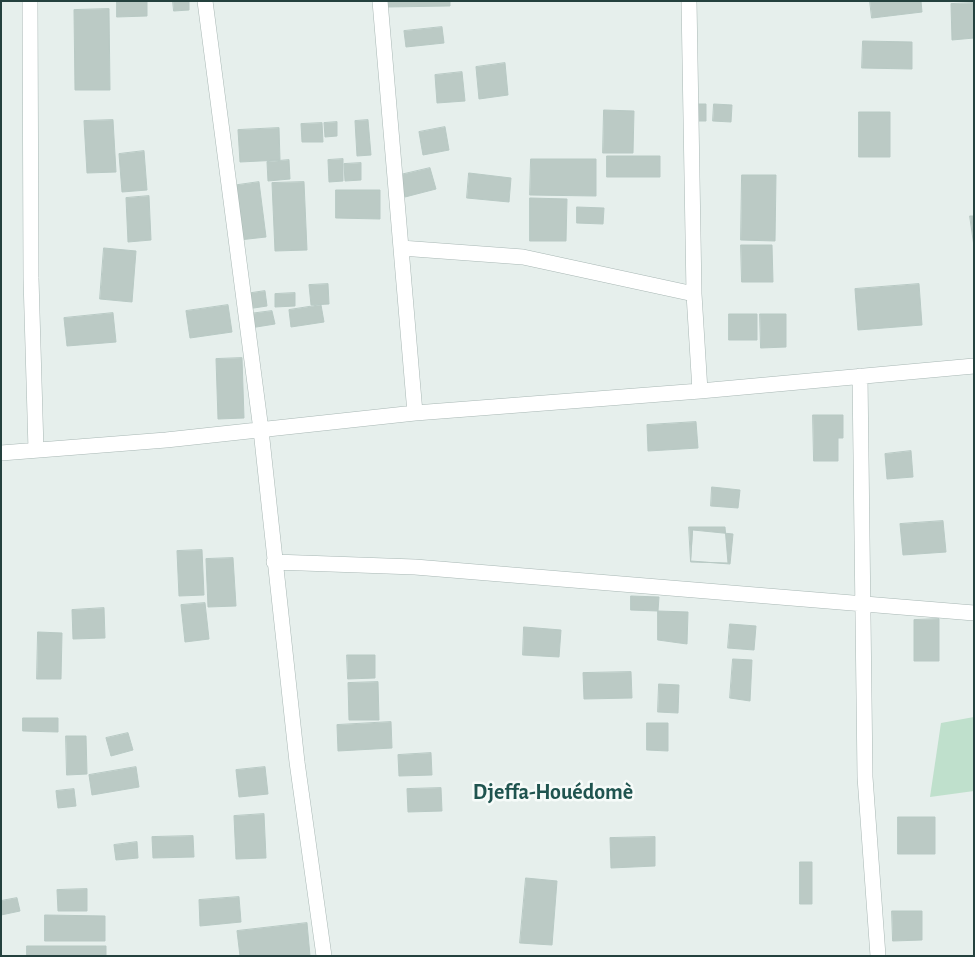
<!DOCTYPE html>
<meta charset="utf-8">
<style>
body{margin:0}
#map{position:relative;width:975px;height:957px;overflow:hidden;background:#e6efec;font-family:"Alegreya Sans",sans-serif}
canvas{display:block}
.frame{position:absolute;inset:0;border:2px solid #24413e;pointer-events:none}
</style>
<div id="map">
<canvas width="975" height="957"></canvas>
<div class="frame"></div>
</div>
<script>
const ctx = document.querySelector('canvas').getContext('2d');
ctx.lineJoin = 'round';
function fillPath(path, color) { ctx.fillStyle = color; ctx.fill(path, 'evenodd'); }
function trace(path, color, width, dash) { ctx.strokeStyle = color; ctx.lineWidth = width; ctx.lineCap = dash ? 'butt' : 'round'; ctx.setLineDash(dash || []); ctx.stroke(path); }
function label(font, color, halo, rows, align = 'center') {
  ctx.font = font + ' "Alegreya Sans",sans-serif'; ctx.lineWidth = 5; ctx.setLineDash([]); ctx.textBaseline = 'middle'; ctx.strokeStyle = halo; ctx.fillStyle = color; for (const [text, x, y, turn = 0] of rows) {
    ctx.save(); ctx.translate(x, y); ctx.rotate((+turn || 0) * Math.PI / 180); ctx.textAlign = isNaN(turn) ? turn : align; if (halo) ctx.strokeText(text, 0, 0); ctx.fillText(text, 0, 0); ctx.restore();
  }
}
fillPath(new Path2D(`
 M974,717V791L930,797L941,723Z`), '#bfe0cc');
const building = new Path2D(`
 M117,1H147V16L117,17Z
 M173,1H189V10L174,11Z
 M386,1H450V6L386,7Z
 M870,1H921L922,12L872,18Z
 M974,3V38L952,40L951,4Z
 M109,9L110,90H75L74,10Z
 M442,27L444,43L406,47L404,31Z
 M863,41L912,42V69L862,68Z
 M505,63L508,95L479,99L476,67Z
 M462,72L465,101L437,103L435,75Z
 M692,104H706V121H692Z
 M714,104L732,105L731,122L713,121Z
 M604,110L634,111L633,153H603Z
 M859,112H890V157H859Z
 M113,120L116,172L87,173L84,121Z
 M368,120L371,155L357,156L355,121Z
 M337,122V136L325,137L324,123Z
 M322,123L323,142H302L301,124Z
 M445,127L449,150L423,155L419,132Z
 M279,128L280,160L240,162L238,130Z
 M144,151L147,190L122,192L119,154Z
 M607,156H660V177H607Z
 M343,159V181L329,182L328,160Z
 M531,159H596V196L530,195Z
 M289,160L290,179L268,181L267,162Z
 M361,163V180L345,181L344,164Z
 M430,168L436,189L405,197L400,175Z
 M469,173L511,178L509,202L467,198Z
 M742,175H776L775,241L741,240Z
 M259,182L266,237L239,240L231,186Z
 M304,182L307,250L275,251L272,183Z
 M336,190H380V219L336,218Z
 M149,196L151,240L128,242L126,198Z
 M530,198L567,199L566,241H530Z
 M577,207L604,208L603,224L577,223Z
 M970,216H974V246Z
 M741,245H772L773,282H742Z
 M104,248L136,251L132,302L100,299Z
 M328,284L329,304L311,305L309,285Z
 M919,284L922,325L858,330L855,289Z
 M265,291L267,306L247,309L245,294Z
 M295,293V306L275,307V294Z
 M228,305L232,332L190,338L186,311Z
 M321,305L324,322L291,327L289,310Z
 M272,311L275,324L250,328L249,314Z
 M113,313L116,342L67,346L64,318Z
 M729,314H757V340H729Z
 M760,314H786V347L761,348Z
 M242,358L244,418L218,419L216,359Z
 M813,415H843V438H838V461H814Z
 M696,422L698,448L648,451L647,425Z
 M911,451L913,477L887,479L885,454Z
 M712,487L740,490L738,508L711,506Z
 M943,521L946,552L903,555L900,524Z
 M689,527H725L728,563L691,562Z
 M693,530L733,534L730,564L691,561Z
 M202,550L204,595L179,596L177,551Z
 M233,558L236,606L208,607L206,559Z
 M631,596L659,597L658,611L631,610Z
 M205,603L209,639L185,642L181,605Z
 M104,608L105,638L73,639L72,610Z
 M658,611L688,612L687,644L658,640Z
 M939,619V661H914V620Z
 M730,624L756,626L754,650L728,648Z
 M524,627L561,630L559,657L523,655Z
 M38,632L62,633L61,679H37Z
 M347,655H375V678L348,679Z
 M733,659L752,660L750,701L730,698Z
 M631,672L632,698L584,699L583,673Z
 M378,682L379,720H349L348,683Z
 M659,684L679,685L678,713L658,712Z
 M23,718H58V732L23,731Z
 M391,722L392,748L338,751L337,725Z
 M647,723H668V751L647,750Z
 M128,733L133,750L111,756L106,738Z
 M66,736H86L87,774L67,775Z
 M431,753L432,775L399,776L398,755Z
 M136,767L139,787L92,795L89,775Z
 M265,767L268,794L239,797L236,770Z
 M441,788L442,811L408,812L407,789Z
 M74,789L76,806L58,808L56,791Z
 M264,814L266,858L236,859L234,816Z
 M898,817H935V854H898Z
 M193,836L194,857L153,858L152,837Z
 M655,837V866L611,868L610,838Z
 M137,842L138,858L116,860L114,845Z
 M800,862H812V904H800Z
 M526,878L557,881L552,945L520,943Z
 M87,889V911H58L57,890Z
 M239,897L241,922L200,926L199,900Z
 M17,898L20,911L1,915V901Z
 M892,911H922V940L893,941Z
 M45,915L105,916V941H45Z
 M307,923L310,956H240L237,931Z
 M27,946H106V956H27Z`);
fillPath(building, '#bbcac5');
trace(building, '#b8c9c4', 1);
const minor = new Path2D(`
 M30,1L31,278L36,450
 M205,1L261,430L297,762L324,956
 M380,1L415,413
 M689,1L694,294L700,391
 M401,248L523,257L694,294
 M860,376L865,777L878,956
 M1,453L166,440L415,413L700,391L974,366
 M274,562L415,567L974,613`);
trace(minor, '#a8b7b4', 16);
trace(minor, '#fff', 15);
label('bold 22px', '#1f544f', '#f6fbf9', [
 ["Djeffa-Houédomè",553,792]
]);
</script>
